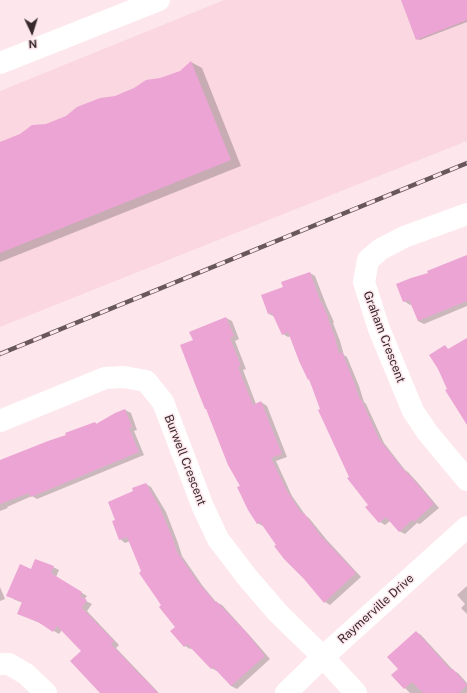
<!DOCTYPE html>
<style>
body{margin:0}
#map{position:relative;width:467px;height:693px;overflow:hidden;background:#fde7ed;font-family:"Public Sans",sans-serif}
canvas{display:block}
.north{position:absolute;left:12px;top:12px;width:40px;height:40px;-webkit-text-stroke:3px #fde7ed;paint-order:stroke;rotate:176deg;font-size:11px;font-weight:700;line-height:16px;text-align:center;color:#37292d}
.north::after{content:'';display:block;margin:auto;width:14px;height:18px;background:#37292d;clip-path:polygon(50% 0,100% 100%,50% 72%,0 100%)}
</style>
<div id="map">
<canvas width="467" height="693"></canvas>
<div class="north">N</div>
</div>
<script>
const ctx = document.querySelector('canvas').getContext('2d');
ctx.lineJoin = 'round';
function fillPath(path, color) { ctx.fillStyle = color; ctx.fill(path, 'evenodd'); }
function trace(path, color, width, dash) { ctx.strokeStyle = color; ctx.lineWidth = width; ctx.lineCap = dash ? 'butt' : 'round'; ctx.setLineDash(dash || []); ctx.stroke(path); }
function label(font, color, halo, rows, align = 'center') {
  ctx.font = font + ' "Public Sans",sans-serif'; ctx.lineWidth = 3; ctx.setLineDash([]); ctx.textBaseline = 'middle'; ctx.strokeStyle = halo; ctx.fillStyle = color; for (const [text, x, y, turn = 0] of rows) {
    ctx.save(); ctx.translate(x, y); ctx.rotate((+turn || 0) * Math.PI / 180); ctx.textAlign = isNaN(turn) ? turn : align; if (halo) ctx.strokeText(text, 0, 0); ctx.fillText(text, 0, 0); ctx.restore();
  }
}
fillPath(new Path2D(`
 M224,0H467V141L0,327V91Z`), '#fbd8e1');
fillPath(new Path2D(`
 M402,0H467V22L420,40L417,39Z
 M191,62L202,68L241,166L0,262V143L180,72Z
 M467,257V306L424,324L418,321L412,304L410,305L404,301L429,274Z
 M310,273L315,276L327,307L334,322L333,323L340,341L344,355L347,357L359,386L364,402L366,404L384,443L405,470L408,472L418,483L439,508L420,524L417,523L405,534L399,531L390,521L385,525L380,522L369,505L350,477L291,336L288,337L283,334L275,317L269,314L284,288Z
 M226,318L232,321L239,339L235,341L246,369L243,370L256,404L261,402L267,406L287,457L276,461L292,496L306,516L309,518L326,539L361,577L330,605L325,602L277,545L264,526H263L257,523L194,340Z
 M125,410L131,413L137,430L134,431L144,455L37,499L32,496L7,507L8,508L0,511V461L67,436L95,423L97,424Z
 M146,484L151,487L166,512L178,543L182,556L202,585L216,602L222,605L251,637L270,659L237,689L231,686L218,670L217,671L211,668L192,648L190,649L185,646L176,627L142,572L130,541L125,543L120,539L117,520L135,492Z
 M53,567L59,570L56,577L87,596L84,600L92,604L87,611L119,645L116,648L159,693H112L83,651L62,630L59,634L44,625L24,616L23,603L13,599L31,570Z
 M467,586V614L461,608L465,604L457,595Z
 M0,587L5,599L0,601Z
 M416,632L421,635L454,671L458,673L467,683V693H410L405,688L399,669Z`), '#0003');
fillPath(new Path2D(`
 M401,0H467V20L416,40Z
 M191,61L231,160L0,253V142L20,134L32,125L46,124L66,116L77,107L100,98L115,96L134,88L146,80L160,78L180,71Z
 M467,255V301L418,321L409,300L403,302L396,284L411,278L428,273L427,271Z
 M310,272L321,303H322L329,319H328L335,337L339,354L342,352L354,382L360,400L361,399L379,439L402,468L413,479L434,504L414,522L412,520L399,532L386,517L379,523L365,507L368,505L347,478L349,477L318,410L320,409L309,379L308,380L299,361L288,332L282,335L272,313L268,314L261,295L283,287L281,282Z
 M226,317L234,336L230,338L241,366L238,367L253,405L261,401L282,454L271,458L287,491L302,514L304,513L320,535L356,573L324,603L304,579L284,559L274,546L276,545L260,522L257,524L248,510L237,487L240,486L228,465L206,409H205L197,389L180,345L193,340L189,332Z
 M467,338V425L445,390L447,389L438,369L429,355L445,345L448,349Z
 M125,409L132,427L129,428L139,452L31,497L29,493L0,504V460L48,441L66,435L65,433L95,422L96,424L115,413Z
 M146,483L160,508L173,539L177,552L197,581L215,602L216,601L246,632L265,656L231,686L213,667L211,669L187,644L184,647L170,631L175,627L159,607L161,605L139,573L141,571L127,537L119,540L112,521L115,520L108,502L133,491L132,488Z
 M35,559L54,566L51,573L82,592L80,596L87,600L82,608L114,641L111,644L142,677V676L158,693H100L70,661L81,651L57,626L53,632L38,622L17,614L22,602L6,596L20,564L31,569Z
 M416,631L451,670L453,669L467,685L459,693H423L412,682L404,689L391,675L398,669L387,657Z`), '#eba4d3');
trace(new Path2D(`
 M0,63L159,0
 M467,214L404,237L381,249L368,260L364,282L379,329L413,411L427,432L467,480
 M0,421L105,378L124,377L146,381L163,402L203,507L218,539L247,577L278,613L323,657L356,693
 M0,664H9L26,674L46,693
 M286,693L323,657L467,527`), '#fff', 22);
const rail = new Path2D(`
 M0,354L467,163`);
trace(rail, '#68585d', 4.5);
trace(rail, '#fde7ed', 3, [9]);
label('12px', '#37292d', '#fde7ed', [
 ["Graham Crescent",384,337,69],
 ["Burwell Crescent",185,460,69],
 ["Raymerville Drive",376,609,-42]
]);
</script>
